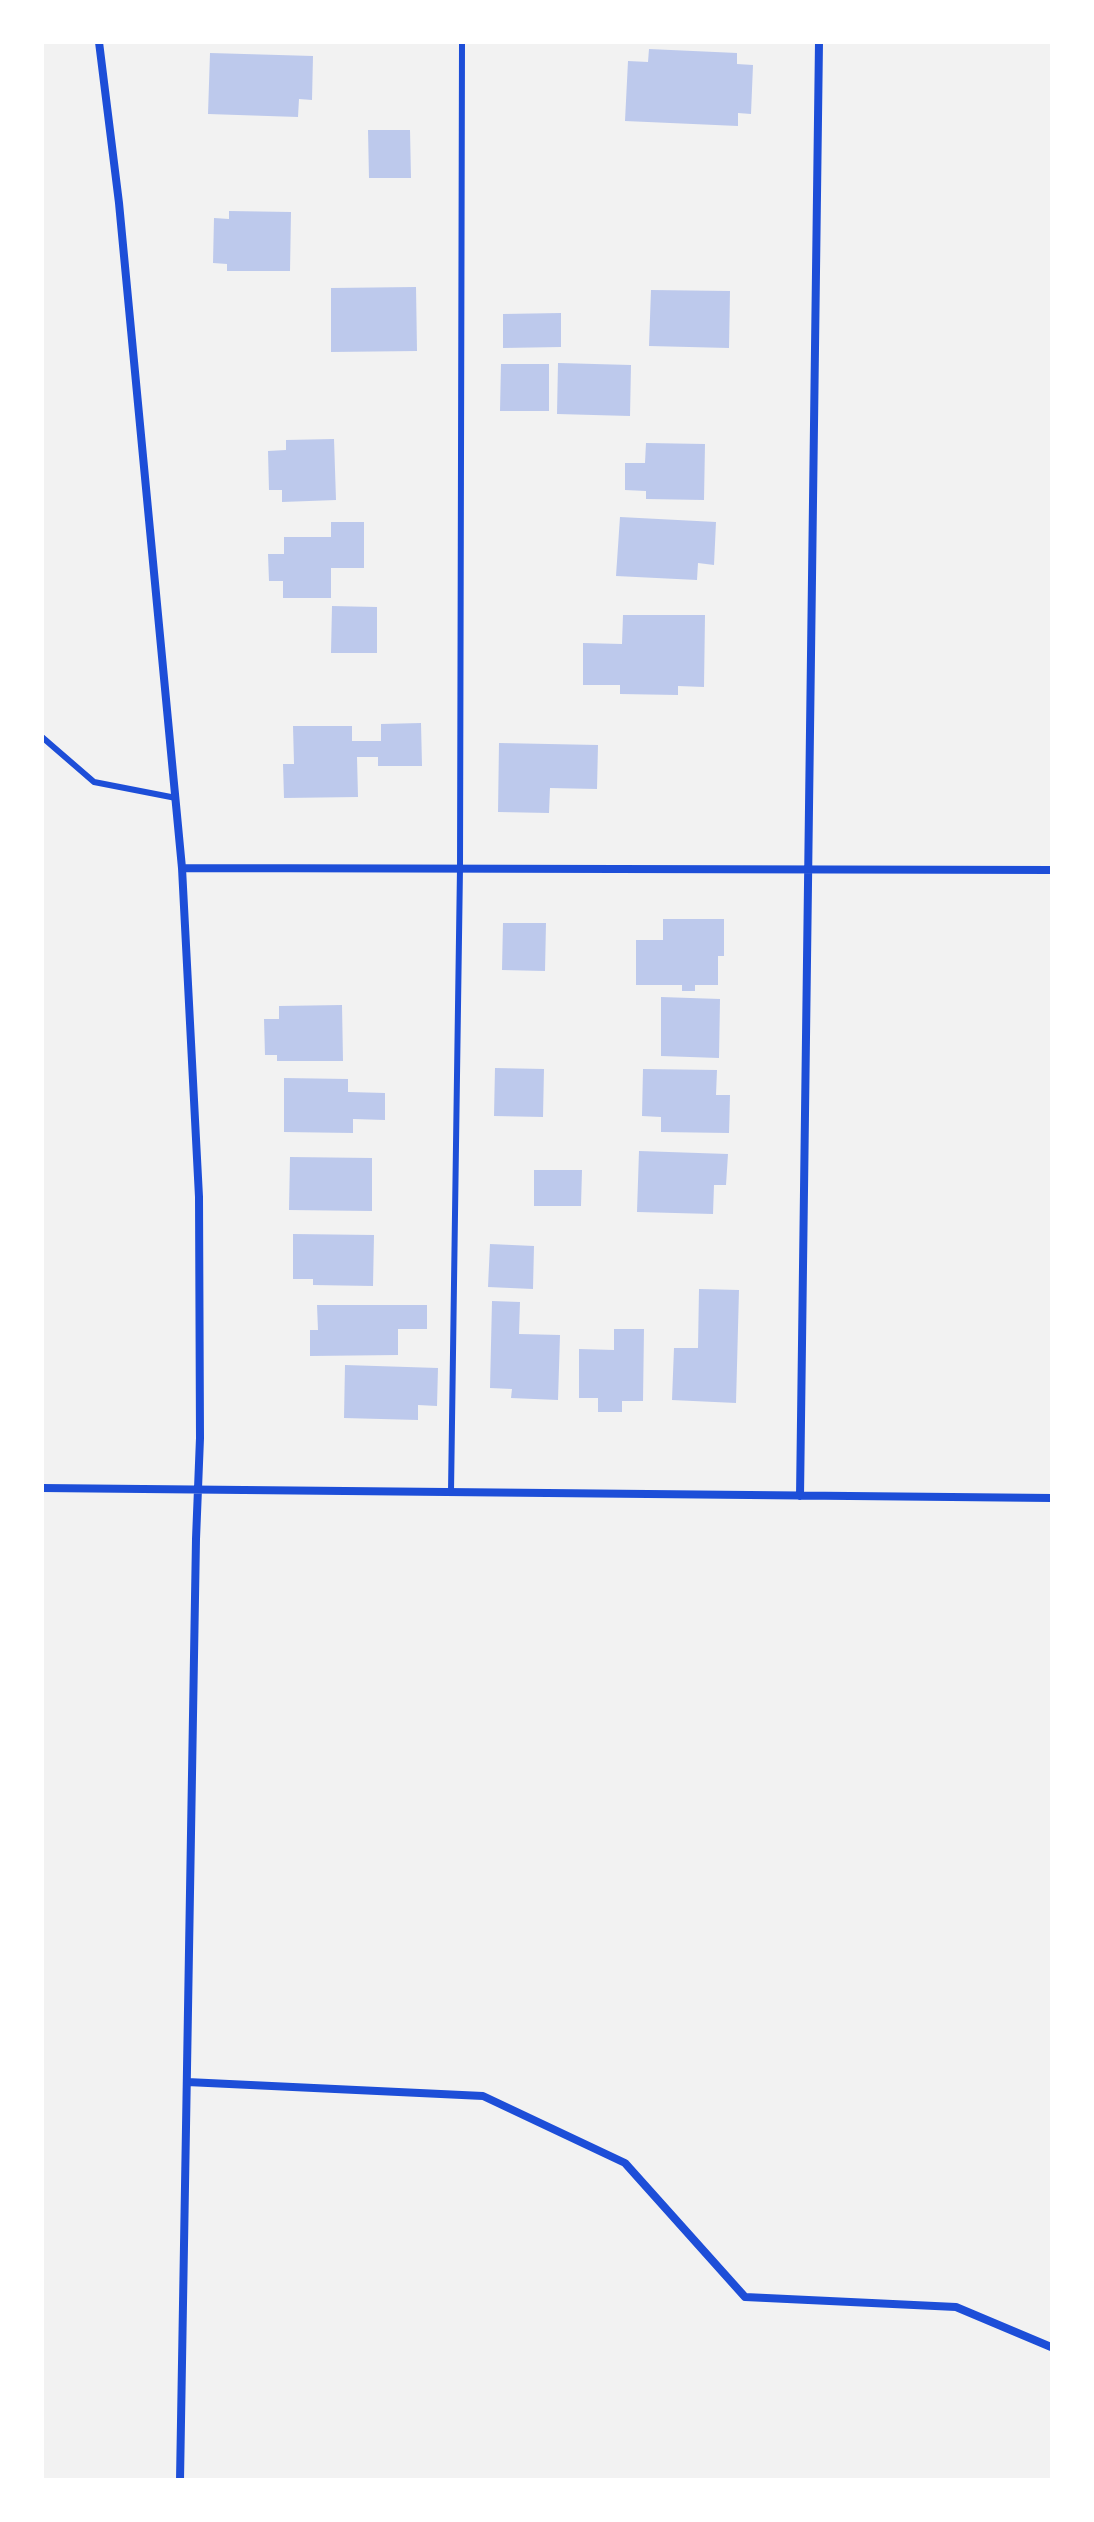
<!DOCTYPE html>
<style>
body{margin:0}
#map{position:relative;width:1094px;height:2522px;overflow:hidden;background:#f2f2f2;font-family:Signika,sans-serif}
canvas{display:block}
.frame{position:absolute;inset:0;border:44px solid #fff;pointer-events:none}
</style>
<div id="map">
<canvas width="1094" height="2522"></canvas>
<div class="frame"></div>
</div>
<script>
const ctx = document.querySelector('canvas').getContext('2d');
ctx.lineJoin = 'round';
function fillPath(path, color) { ctx.fillStyle = color; ctx.fill(path, 'evenodd'); }
function trace(path, color, width, dash) { ctx.strokeStyle = color; ctx.lineWidth = width; ctx.lineCap = dash ? 'butt' : 'round'; ctx.setLineDash(dash || []); ctx.stroke(path); }
fillPath(new Path2D(`
 M649,49L737,53V64L753,65L751,114L738,113V126L625,121L628,61L648,62Z
 M210,53L313,56L312,100L299,99L298,117L208,114Z
 M368,130H410L411,178H369Z
 M229,211L291,212L290,271H227V264L213,263L214,218L229,219Z
 M416,287L417,351L331,352V288Z
 M651,290L730,291L729,348L649,346Z
 M561,313V347L503,348V314Z
 M558,363L631,365L630,416L557,414Z
 M501,364H549V411H500Z
 M334,439L336,500L282,502V490H269L268,451L286,450V440Z
 M646,443L705,444L704,500L646,499V491L625,490V463H645Z
 M620,517L716,522L714,565L698,563L697,580L616,576Z
 M331,522H364V568H331V598H283V581H269L268,554H284V537H331Z
 M332,606L377,607V653H331Z
 M623,615H705L704,687L678,686V695L620,694V685H583V643L622,644Z
 M421,723L422,766H378V757H357L358,797L284,798L283,764H294L293,726H352V741H381V724Z
 M499,743L598,745L597,789L550,788L549,813L498,812Z
 M663,919H724V956H718V985H695V991H682V985H636V940H663Z
 M503,923H546L545,971L502,970Z
 M661,997L720,999L719,1058L661,1056Z
 M342,1005L343,1061H277V1055H265L264,1019H279V1006Z
 M495,1068L544,1069L543,1117L494,1116Z
 M643,1069L717,1070L716,1095H730L729,1133L661,1132V1117L642,1116Z
 M284,1078L348,1079V1092L385,1093V1120L353,1119V1133L284,1132Z
 M639,1151L728,1154L726,1185H714L713,1214L637,1212Z
 M290,1157L372,1158V1211L289,1210Z
 M534,1170H582L581,1206H534Z
 M293,1234L374,1235L373,1286L313,1285V1279H293Z
 M490,1244L534,1246L533,1289L488,1287Z
 M699,1289L739,1290L736,1403L672,1400L674,1348H698Z
 M492,1301L520,1302L519,1334L560,1335L558,1400L511,1398L512,1389L490,1388Z
 M317,1305H427V1329H398V1355L310,1356V1330H318Z
 M614,1329H644L643,1401H622V1412H598V1398H579V1349L614,1350Z
 M345,1365L438,1368L437,1406L418,1405V1420L344,1418Z`), '#bdc9ec');
trace(new Path2D(`
 M42,737L94,782L176,798
 M451,1491L460,868L462,42`), '#1d4ed8', 6);
trace(new Path2D(`
 M99,42L119,203L182,868L199,1197L200,1438L196,1539L180,2480
 M182,868L1052,870
 M42,1488L1052,1498
 M800,1496L819,42
 M187,2082L483,2096L625,2163L745,2297L956,2307L1051,2347`), '#1d4ed8', 8);
</script>
